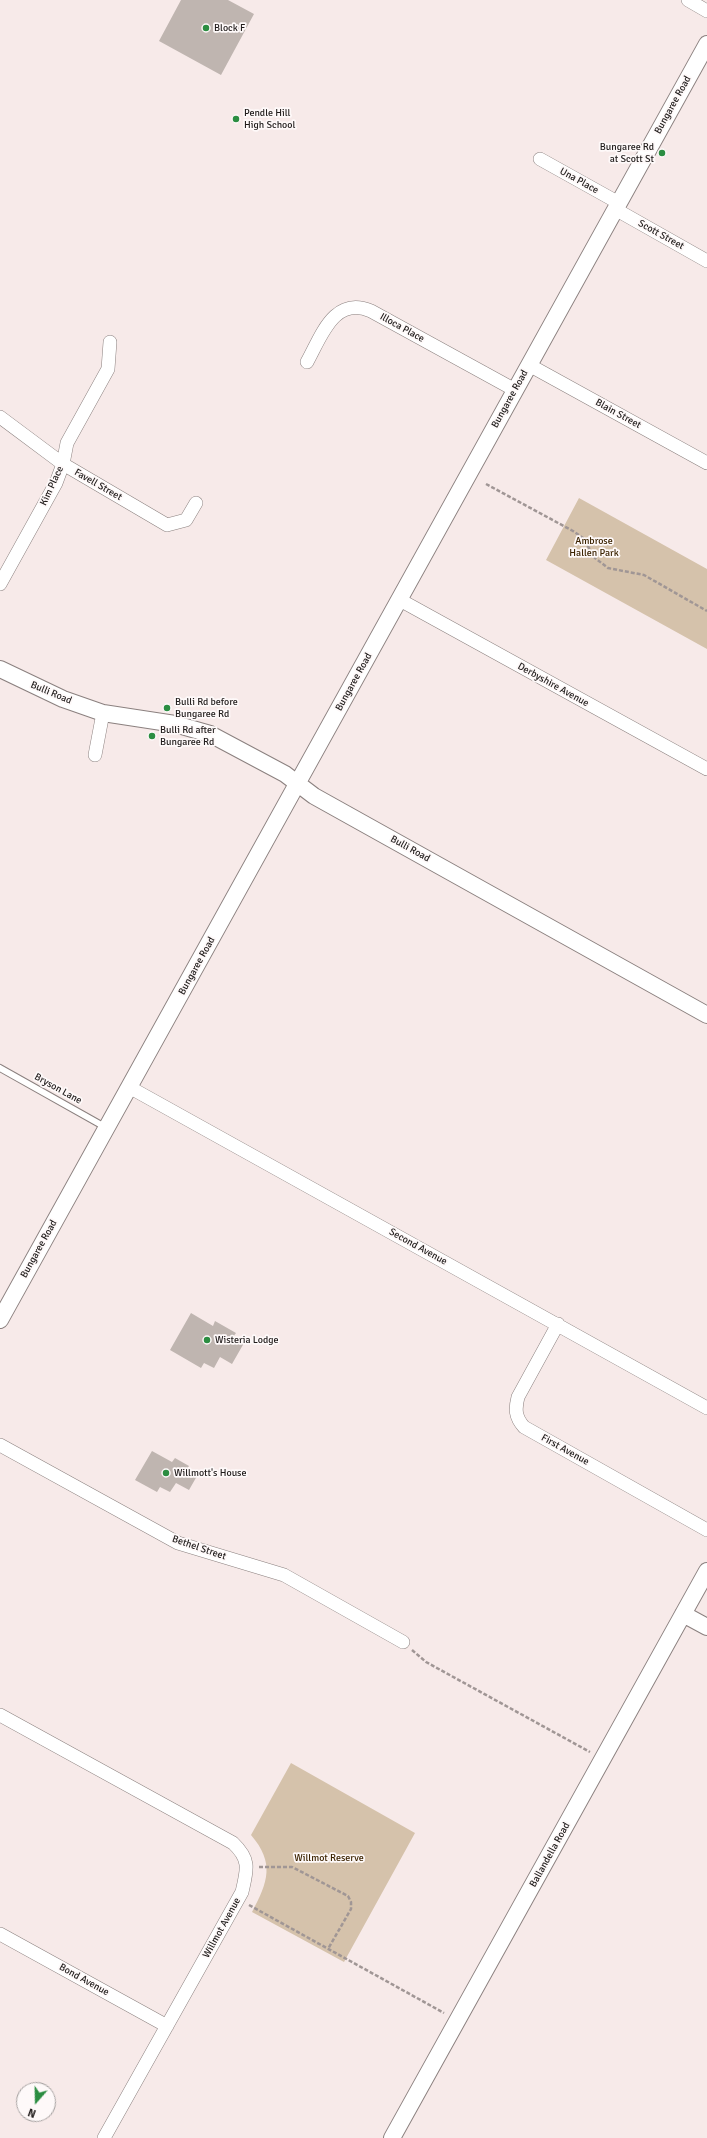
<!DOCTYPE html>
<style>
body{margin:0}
#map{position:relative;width:707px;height:2138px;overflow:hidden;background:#f7eae9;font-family:Signika,sans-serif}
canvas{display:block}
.north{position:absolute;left:16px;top:2082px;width:40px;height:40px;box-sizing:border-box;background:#fef9f9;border:1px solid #a5a1a0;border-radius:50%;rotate:200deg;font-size:11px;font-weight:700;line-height:16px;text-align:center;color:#201c1b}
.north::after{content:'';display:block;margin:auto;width:14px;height:18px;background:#2b8d41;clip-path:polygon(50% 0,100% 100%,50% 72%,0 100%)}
</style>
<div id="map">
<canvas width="707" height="2138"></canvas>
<div class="north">N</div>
</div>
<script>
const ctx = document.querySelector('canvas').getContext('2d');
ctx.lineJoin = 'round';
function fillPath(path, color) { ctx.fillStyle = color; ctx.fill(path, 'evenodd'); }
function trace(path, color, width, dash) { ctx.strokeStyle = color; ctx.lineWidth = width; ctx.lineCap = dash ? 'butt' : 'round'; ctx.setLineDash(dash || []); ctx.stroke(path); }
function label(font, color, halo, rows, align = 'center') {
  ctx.font = font + ' Signika,sans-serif'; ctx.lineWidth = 3.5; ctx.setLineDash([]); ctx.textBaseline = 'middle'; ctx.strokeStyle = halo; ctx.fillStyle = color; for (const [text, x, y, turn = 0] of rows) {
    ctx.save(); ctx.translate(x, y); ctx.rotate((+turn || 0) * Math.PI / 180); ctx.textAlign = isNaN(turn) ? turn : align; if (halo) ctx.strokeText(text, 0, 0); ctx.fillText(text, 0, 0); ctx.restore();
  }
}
fillPath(new Path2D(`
 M579,498L707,569V649L546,560Z
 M291,1763L415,1833L344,1962L252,1912C268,1882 275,1863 251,1835Z`), '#d5c2ab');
fillPath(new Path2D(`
 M181,0H228L254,14L221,75L159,41Z
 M191,1313L213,1326L215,1321L236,1333L233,1337L244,1343L232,1364L220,1357L214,1368L204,1363L201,1368L170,1350Z
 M152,1451L172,1462L175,1458L189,1466L186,1470L197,1476L189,1490L176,1483L170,1492L160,1487L157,1492L135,1480Z`), '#bfb5b0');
const service = new Path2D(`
 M0,1068L105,1127`);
const minor = new Path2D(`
 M688,0L707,11
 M540,159L619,203
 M615,209L707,261
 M307,362C321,337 334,295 371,311L515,390
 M529,365L707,463
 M0,417L63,464L167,525L186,520L196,503
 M0,584L56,483L63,464L67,443L108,369L110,342
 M400,600L707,769
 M95,755L103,713
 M129,1087L707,1408
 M558,1324L518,1397C515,1409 515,1417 524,1427L707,1530
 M0,1445L178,1543L284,1575L403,1642
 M0,1715L233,1843C251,1860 247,1870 242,1892L104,2138
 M0,1934L167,2026`);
const tertiary = new Path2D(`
 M0,669L63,699L103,713L175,724L210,734L285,774L314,796L707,1015
 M0,1320L707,44
 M683,1614L707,1627
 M392,2138L707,1571`);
trace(service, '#8b807f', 8);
trace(minor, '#8b807f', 14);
trace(tertiary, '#8b807f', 18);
trace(new Path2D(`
 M486,484L573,531L583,538L595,558L608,568L644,575L707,611
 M412,1650L426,1662L590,1752
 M259,1867H292L348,1896L351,1902V1909L328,1949
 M249,1905L444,2013`), '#a09695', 2.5, [4, 2]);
trace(service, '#fff', 6);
trace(minor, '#fff', 13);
trace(tertiary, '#fff', 16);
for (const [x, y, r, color] of [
 [206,28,4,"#2b8d41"],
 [236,119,4,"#2b8d41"],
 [662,153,4,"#2b8d41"],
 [167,708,4,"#2b8d41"],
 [152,736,4,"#2b8d41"],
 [207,1340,4,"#2b8d41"],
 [166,1473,4,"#2b8d41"]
]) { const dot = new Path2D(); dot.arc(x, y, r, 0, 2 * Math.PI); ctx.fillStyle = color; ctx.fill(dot); trace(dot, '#fef9f9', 1.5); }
label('10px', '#201c1b', '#fef9f9', [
 ["Block F",214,28],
 ["Pendle Hill",244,113],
 ["High School",244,125],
 ["Bungaree Rd",654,147,"right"],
 ["at Scott St",654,159,"right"],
 ["Bulli Rd before",175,702],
 ["Bungaree Rd",175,714],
 ["Bulli Rd after",160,730],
 ["Bungaree Rd",160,742],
 ["Wisteria Lodge",215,1340],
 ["Willmott's House",174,1473]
], 'left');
label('10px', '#201c1b', '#fef9f9', [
 ["Bungaree Road",673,105,-61],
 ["Una Place",579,181,29],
 ["Scott Street",661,235,29],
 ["Illoca Place",402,328,29],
 ["Bungaree Road",510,399,-61],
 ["Blain Street",618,414,29],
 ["Favell Street",98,485,30],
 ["Kim Place",52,486,-65],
 ["Bungaree Road",354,682,-61],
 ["Derbyshire Avenue",553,685,29],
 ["Bulli Road",51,693,23],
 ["Bulli Road",410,849,29],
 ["Bungaree Road",197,966,-61],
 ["Bryson Lane",58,1089,29],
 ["Second Avenue",418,1247,29],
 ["Bungaree Road",39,1249,-61],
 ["First Avenue",565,1450,29],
 ["Bethel Street",199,1548,19],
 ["Ballandella Road",550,1855,-61],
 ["Willmot Avenue",222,1928,-61],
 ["Bond Avenue",84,1980,29]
]);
label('10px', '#3b2300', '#fef9f9', [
 ["Ambrose",594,541],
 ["Hallen Park",594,553],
 ["Willmot Reserve",329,1858]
]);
</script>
